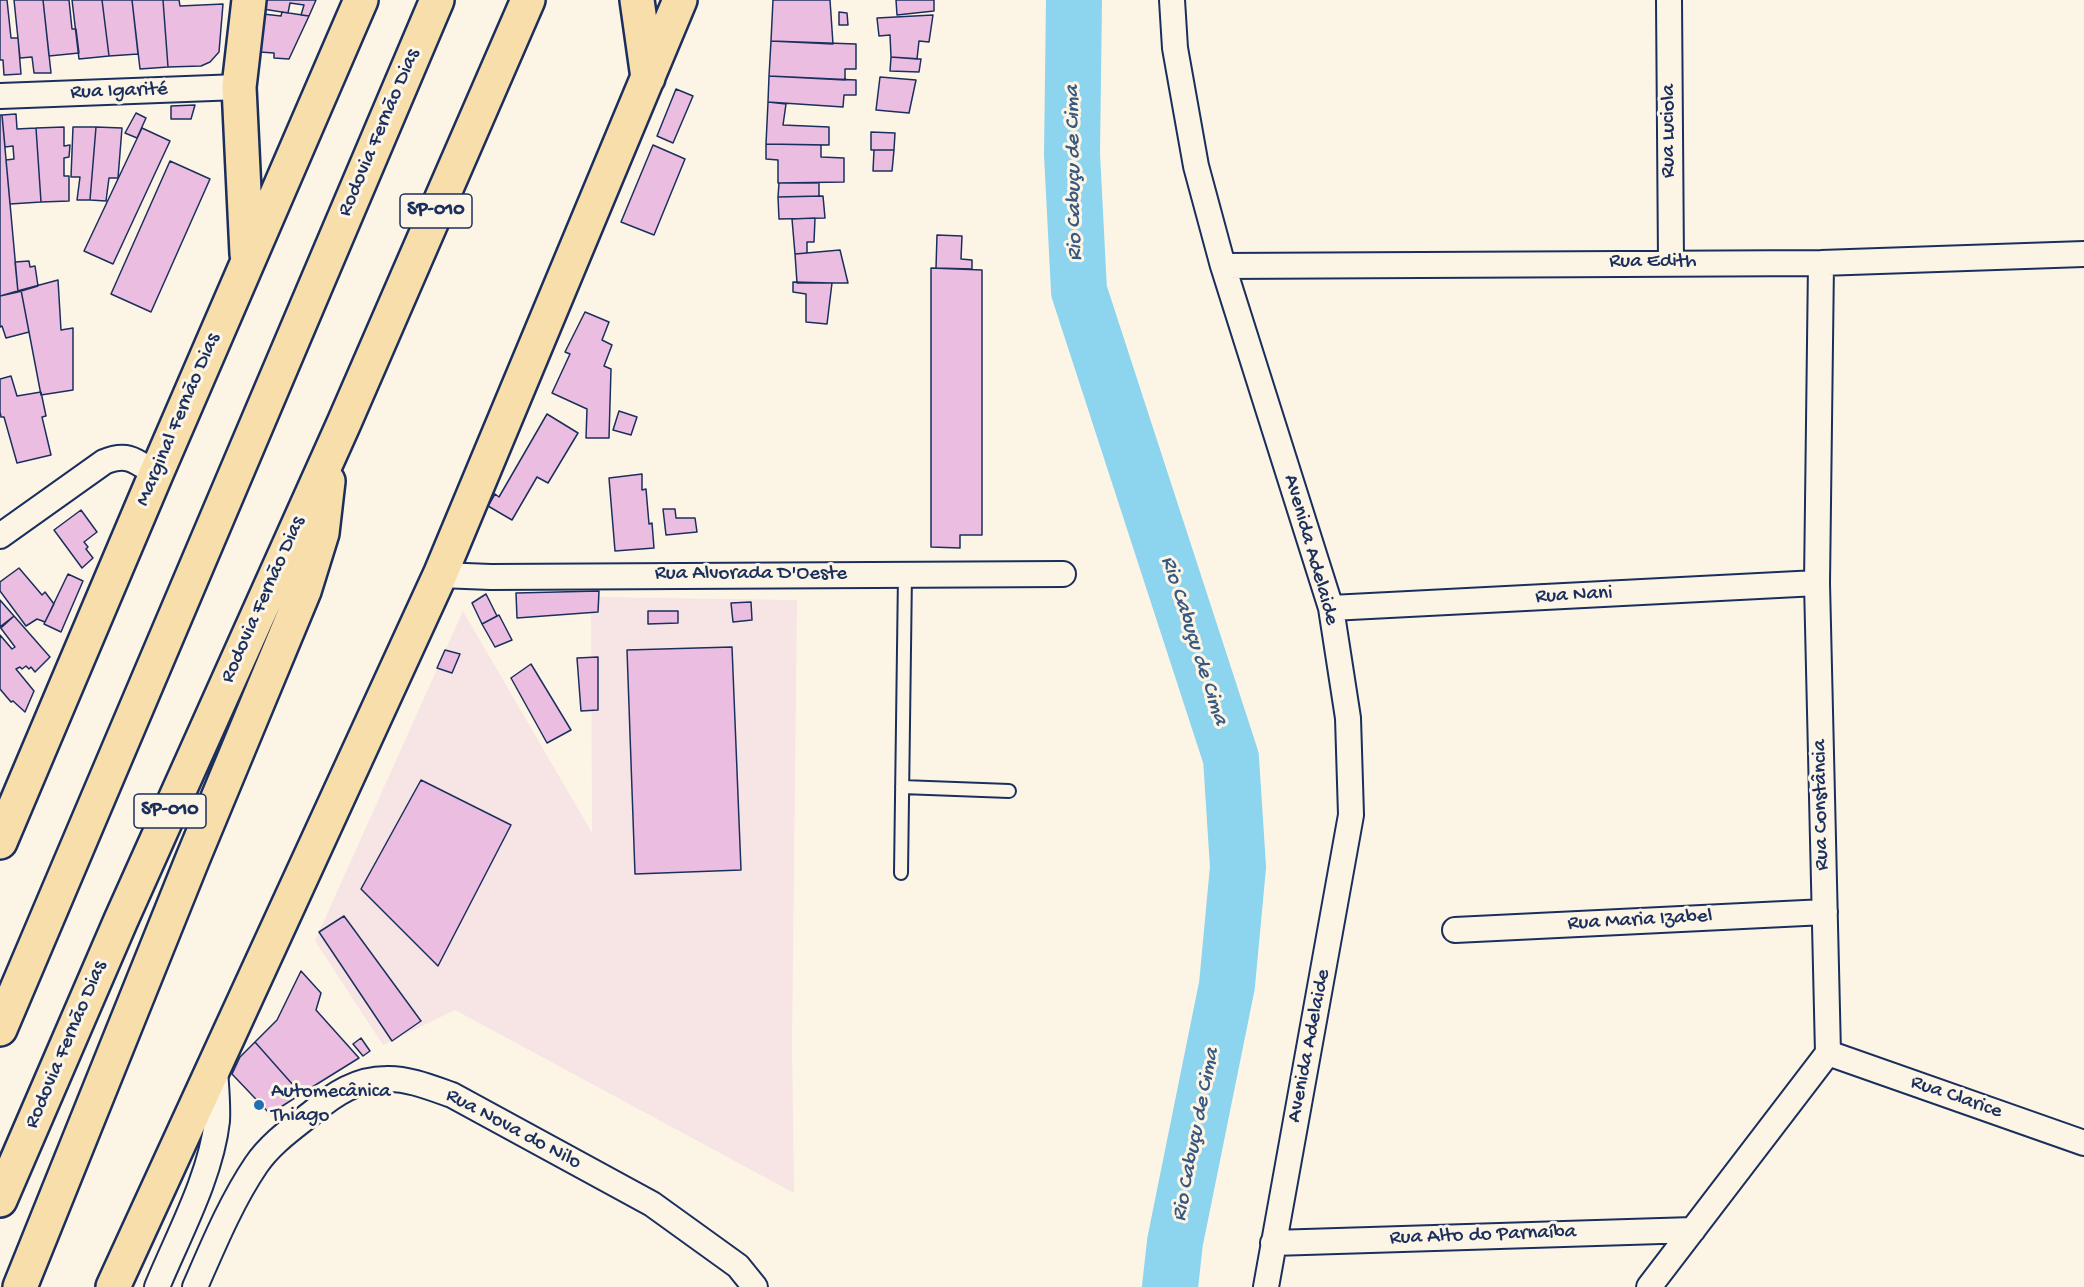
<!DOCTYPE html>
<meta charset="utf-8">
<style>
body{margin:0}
canvas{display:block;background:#fcf5e5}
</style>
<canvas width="2084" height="1287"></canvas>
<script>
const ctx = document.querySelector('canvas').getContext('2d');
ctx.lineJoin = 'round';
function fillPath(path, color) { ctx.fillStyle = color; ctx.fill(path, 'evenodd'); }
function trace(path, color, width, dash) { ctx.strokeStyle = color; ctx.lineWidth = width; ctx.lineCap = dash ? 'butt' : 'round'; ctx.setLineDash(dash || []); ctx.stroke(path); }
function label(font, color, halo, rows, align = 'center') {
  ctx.font = font + ' "Gochi Hand",sans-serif'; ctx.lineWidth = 6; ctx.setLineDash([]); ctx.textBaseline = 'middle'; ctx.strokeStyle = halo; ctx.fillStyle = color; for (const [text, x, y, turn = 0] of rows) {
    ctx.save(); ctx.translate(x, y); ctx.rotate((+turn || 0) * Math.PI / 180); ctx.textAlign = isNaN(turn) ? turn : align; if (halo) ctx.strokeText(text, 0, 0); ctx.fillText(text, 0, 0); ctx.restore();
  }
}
fillPath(new Path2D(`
 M591,597L797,600L792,1043L794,1193L455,1010L383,1045L315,941L463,611L592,833Z`), '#f7e4e4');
trace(new Path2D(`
 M1074,0L1072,154L1079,291L1231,758L1238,867L1227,985L1175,1242L1170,1287`), '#8dd4ef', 56);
const building = new Path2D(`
 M0,0H7L11,38H18L21,74L4,75L3,60H0Z
 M14,0H43L51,73H34L32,57L20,58Z
 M43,0H69L72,29H76L79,53L49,56Z
 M72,0H102L109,56L79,59Z
 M102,0H132L138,54L109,56Z
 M132,0H163L168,67L140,69Z
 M163,0H179L180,6L223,4L219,52L210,62L201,66L168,67Z
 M264,0H316L309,16L301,15L304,5L290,3L288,13L263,9Z
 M773,0H830L833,44L771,41Z
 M896,0H934V11L897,15Z
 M282,12L309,16L289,59L274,58V53L260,52L263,14L281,16Z
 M839,12L847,13L848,25H839Z
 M933,15L929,42L919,41L917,59L891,57L890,35L879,36L877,18Z
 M771,41L856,44V69H845V80L769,76Z
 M891,57L921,59L919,72L890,71Z
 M769,76L856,80V95H844L843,107L768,102Z
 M880,77L916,80L909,113L876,110Z
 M676,89L693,96L673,143L657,136Z
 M768,102L786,104L783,125L829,127V145L766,144Z
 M195,105L191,119H171V106Z
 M136,113L146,118L137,138L125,133Z
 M16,114L17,129L36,128L41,202L10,204L6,160L14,159L13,146L5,147L2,115Z
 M0,115H2L18,292L0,296Z
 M64,127V146L70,145L69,157L64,158V176H69V201L41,202L36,128Z
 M73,127H96L90,200H77L80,177H71Z
 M96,127L122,128L118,178H109L106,201L90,200Z
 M142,128L170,141L113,264L84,251Z
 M871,132L895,133L894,150H871Z
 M766,144L821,145V157L844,158V182L778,183V160L766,159Z
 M653,145L685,159L654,235L621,222Z
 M874,150H894L892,171H873Z
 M170,161L210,179L151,312L111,294Z
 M779,183H819V196L778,197Z
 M823,196L825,218L779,219L778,197Z
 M815,218L814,242H807V253L795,254L792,219Z
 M937,235L962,236L961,259L972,260V269L936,268Z
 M840,250L848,283H797L795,254Z
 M29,261L30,267L35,266L38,286L18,292L15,262Z
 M931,268L982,270V535H960V548L931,547Z
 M58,280L61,330L73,328V390L41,395L21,290Z
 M793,282L832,283L827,324L806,322V294L793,292Z
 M21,290L29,332L6,338L2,326L0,327V296Z
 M585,312L609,322L602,340L612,345L604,366L611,369L609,438H586L587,409L552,393L570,354L565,352Z
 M11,376L17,396L41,392L46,416L42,417L51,455L17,463L4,417H1L0,412V379Z
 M619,411L637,417L631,435L613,430Z
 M547,414L578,433L548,483L537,477L512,520L488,506L495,494L499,497Z
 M642,474V490L646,489L649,524L652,523L654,548L615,551L609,478Z
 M663,509H675L676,518H695L697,532L666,535Z
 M81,510L97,532L84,542L88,547L86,549L93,558L82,568L54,530Z
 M19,568L42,595L45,592L54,604L45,622L37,619L26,626L0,591V582Z
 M68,574L83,581L61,632L44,624Z
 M599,591L598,612L517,618L516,593Z
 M486,594L497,616L482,624L472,603Z
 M0,600L14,616L2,627L0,625Z
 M751,602L752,620L733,622L731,603Z
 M648,611H678V623L648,624Z
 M499,615L512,640L495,647L482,624Z
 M14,616L50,657L35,672L31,667L29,669L26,666L22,669L20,667L16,669L34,691L25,712L13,701L11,702L0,689V635L12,649L15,647L0,627Z
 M732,647L741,870L635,874L627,650Z
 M445,650L460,654L452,673L437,668Z
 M598,657V710L581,711L577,658Z
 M531,664L571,730L547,743L511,678Z
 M421,780L511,825L438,966L361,889Z
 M344,916L421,1021L392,1041L319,932Z
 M301,971L321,993L316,1010L359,1058L301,1094L255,1042L277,1020Z
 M361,1038L370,1051L363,1056L353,1044Z
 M255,1042L301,1094L270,1114L232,1074L240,1057Z`);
fillPath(building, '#ebbee1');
trace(building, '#1b2f5e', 1.5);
const lane = new Path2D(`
 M902,787L1009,791
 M901,873L905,574`);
const street = new Path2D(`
 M1172,0L1175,48L1196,166L1223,266L1331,608L1348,718L1351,815L1266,1287
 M1669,0L1671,262
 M0,96L239,87
 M1223,266L1821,263L2084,254
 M0,536L104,462C128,452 136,461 156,474
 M440,575L491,577L1063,574
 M1331,608L1817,583
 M1455,930L1825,912
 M1828,1053L2084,1143
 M1273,1243L1693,1230
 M157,1287C178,1236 211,1176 217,1121C218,1104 216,1086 215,1070
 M195,1287C213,1246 231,1202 256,1165C271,1143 293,1128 313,1112C334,1094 357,1079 386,1079C408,1078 432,1088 452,1095L652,1204L738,1266L755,1287
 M1649,1287L1828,1053L1817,583L1821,263`);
const primary = new Path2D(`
 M637,0L648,78
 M247,254L239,87L249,0
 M0,842L156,474L361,0
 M113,1287L440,575L680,0`);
const highway = new Path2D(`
 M0,1029L437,0
 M0,1200L121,920L344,423L528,0
 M20,1287L193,858L304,591L322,533L328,481`);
trace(lane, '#1b2f5e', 16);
trace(street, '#1b2f5e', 28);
trace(primary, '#1b2f5e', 38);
trace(highway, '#1b2f5e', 38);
trace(lane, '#fcf5e5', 12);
trace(street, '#fcf5e5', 24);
trace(primary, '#f8deab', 33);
trace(highway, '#f8deab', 33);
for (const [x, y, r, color] of [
 [259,1105,6,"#1f6fb2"]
]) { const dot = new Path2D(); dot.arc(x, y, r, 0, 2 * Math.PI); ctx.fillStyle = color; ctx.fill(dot); trace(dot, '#fcf5e5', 2); }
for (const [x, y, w] of [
 [436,211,72],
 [170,811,72]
]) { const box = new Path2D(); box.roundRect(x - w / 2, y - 17, w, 34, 4.5); ctx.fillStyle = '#fcf5e5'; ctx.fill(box); trace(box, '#1b2f5e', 1.5); }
label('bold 20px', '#1b2f5e', null, [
 ["SP-010",436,211],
 ["SP-010",170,811]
]);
label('21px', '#1b2f5e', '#fcf5e5', [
 ["Rua Igarité",119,92,-2],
 ["Rua Luciola",1670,131,-90],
 ["Rodovia Fernão Dias",380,133,-67],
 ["Rua Edith",1653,263],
 ["Marginal Fernão Dias",179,420,-67],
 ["Avenida Adelaide",1310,550,74],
 ["Rua Alvorada D'Oeste",751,575],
 ["Rua Nani",1574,596,-3],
 ["Rodovia Fernão Dias",264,600,-66],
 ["Rua Constância",1822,805,-91],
 ["Rua Maria Izabel",1640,921,-3],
 ["Rodovia Fernão Dias",67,1045,-67],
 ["Avenida Adelaide",1310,1046,-79],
 ["Rua Clarice",1956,1098,19],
 ["Rua Nova do Nilo",513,1130,28],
 ["Rua Alto do Parnaíba",1483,1236,-2]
]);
label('21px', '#1b2f5e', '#fcf5e5', [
 ["Automecânica",271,1093],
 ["Thiago",271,1117]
], 'left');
label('italic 22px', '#385882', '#fcf5e5', [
 ["Rio Cabuçu de Cima",1075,173,-91],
 ["Rio Cabuçu de Cima",1193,641,72],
 ["Rio Cabuçu de Cima",1197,1135,-79]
]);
</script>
